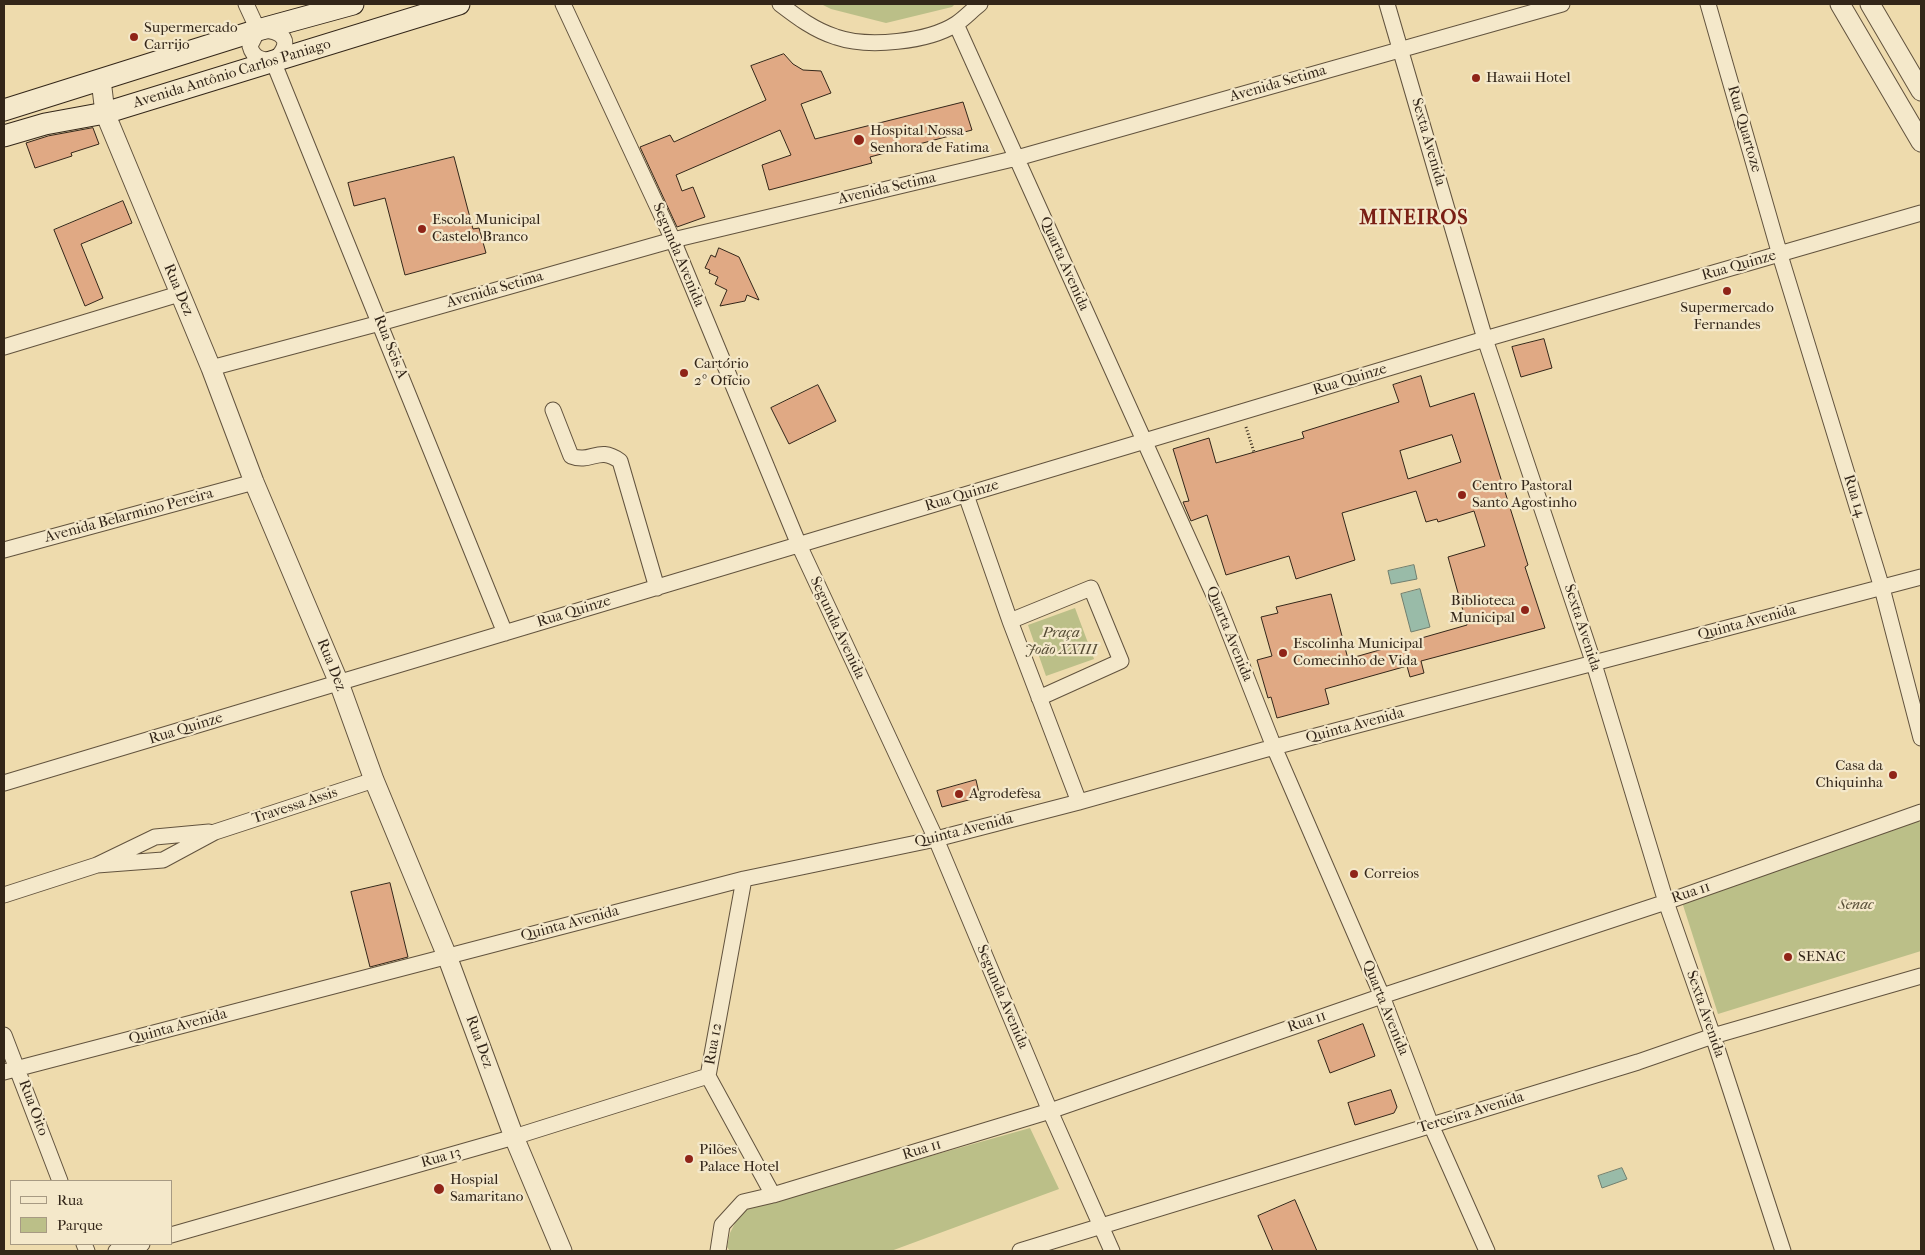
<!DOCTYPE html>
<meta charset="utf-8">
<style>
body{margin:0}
#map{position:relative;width:1925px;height:1255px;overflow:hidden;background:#eedbad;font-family:"IM FELL French Canon",serif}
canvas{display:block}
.frame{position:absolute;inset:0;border:5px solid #332619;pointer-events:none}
.legend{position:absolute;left:10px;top:1180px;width:162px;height:65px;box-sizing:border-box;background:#f4e8ca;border:1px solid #a79a83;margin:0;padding:6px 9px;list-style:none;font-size:15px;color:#332619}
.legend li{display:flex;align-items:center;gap:10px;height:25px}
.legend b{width:25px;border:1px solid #a79a83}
</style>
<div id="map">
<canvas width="1925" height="1255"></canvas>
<div class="frame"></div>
<ul class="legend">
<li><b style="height:6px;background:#f4e8ca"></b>Rua</li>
<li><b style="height:14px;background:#bbbf88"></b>Parque</li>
</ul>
</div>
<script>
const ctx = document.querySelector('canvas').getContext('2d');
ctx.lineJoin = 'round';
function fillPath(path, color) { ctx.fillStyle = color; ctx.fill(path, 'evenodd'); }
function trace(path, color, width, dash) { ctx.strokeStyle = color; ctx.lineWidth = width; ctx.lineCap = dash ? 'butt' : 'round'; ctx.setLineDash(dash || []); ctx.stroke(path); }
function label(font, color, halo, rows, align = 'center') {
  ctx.font = font + ' "IM FELL French Canon",serif'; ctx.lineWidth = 4.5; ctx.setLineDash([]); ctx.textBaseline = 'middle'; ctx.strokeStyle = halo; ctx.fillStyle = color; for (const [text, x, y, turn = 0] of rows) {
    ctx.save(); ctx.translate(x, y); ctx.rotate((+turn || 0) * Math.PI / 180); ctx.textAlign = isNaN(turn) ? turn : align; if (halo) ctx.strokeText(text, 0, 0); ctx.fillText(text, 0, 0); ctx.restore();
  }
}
fillPath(new Path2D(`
 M821,4H955L952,7L886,23L831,9Z
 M1075,608L1094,659L1046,676L1028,625Z
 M1918,816L1921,827V951L1718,1014L1682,902Z
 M1030,1128L1059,1189L891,1251H730L727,1247L730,1233L742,1209Z`), '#bbbf88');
const water = new Path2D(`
 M1414,565L1417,579L1391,584L1388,571Z
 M1420,589L1430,627L1411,632L1401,594Z
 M1622,1168L1627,1179L1602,1188L1598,1176Z`);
fillPath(water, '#99bba8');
trace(water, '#707f6f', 1);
const building = new Path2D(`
 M784,54L793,64L803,70L821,71L831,93L801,104L815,139L963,102L972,130L870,157L872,163L769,190L762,165L791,155L780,130L676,175L682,191L693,187L705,217L677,227L640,147L670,135L674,142L766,100L751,66Z
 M93,128L99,144L71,153L72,156L35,168L26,143L48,136Z
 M454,157L473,229L479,228L486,253L405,275L385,198L354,206L348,183Z
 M123,201L132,223L81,244L103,298L85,306L54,230Z
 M719,248L739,257L759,300L747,295L745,301L720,306L727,290L715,284L718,277L709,273L710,270L705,268L711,255L715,257Z
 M1544,339L1552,368L1521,377L1512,347Z
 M1421,376L1430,407L1474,393L1528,565L1525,567L1545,628L1421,661L1424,673L1410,677L1407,666L1325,689L1329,704L1277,718L1271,697L1268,698L1257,660L1272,656L1261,617L1278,613L1276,607L1331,594L1348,659L1467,625L1448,557L1485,546L1474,511L1438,522L1437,519L1426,522L1416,491L1342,513L1355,560L1296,579L1289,556L1226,575L1207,515L1191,521L1183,502L1189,501L1173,449L1209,438L1216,463L1304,438L1302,432L1399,402L1393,385ZM1452,435L1461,462L1408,479L1400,451Z
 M818,385L836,421L789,444L771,408Z
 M976,780L980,797L942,807L937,791Z
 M390,883L408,957L370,967L351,892Z
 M1363,1024L1375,1056L1330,1073L1318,1041Z
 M1391,1090L1397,1107L1394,1113L1355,1125L1348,1103Z
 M1295,1200L1317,1251H1273L1258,1216Z`);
fillPath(building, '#e0a984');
trace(building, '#332619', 1);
const minor = new Path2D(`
 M246,4L258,30
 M563,4L673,240L799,545L936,839L1050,1111L1112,1251
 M780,4C797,17 814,30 836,37C868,48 928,42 956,24C965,18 972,10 980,4
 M1387,4L1485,339L1594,664L1666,902L1713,1036L1783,1251
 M1708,4L1780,255L1882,588L1921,738
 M956,24L1217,602L1274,747L1382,996L1431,1125L1487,1251
 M258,30C284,29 295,43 273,61C261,60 253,58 250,46Z
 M273,61L505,633
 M4,347L179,294
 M211,368L380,323L673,240L1017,158L1562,4
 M553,410L571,456C592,464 598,445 620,461L657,588
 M966,495L1010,621L1079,802
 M4,550L254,482
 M1010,621L1091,588L1121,661L1039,698
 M4,783L1485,339L1921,213
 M97,865L163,860L215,832L374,780
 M744,879L708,1076L773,1195
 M4,895L97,865L155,837L209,832
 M4,1035L60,1181
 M4,1072L744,879L936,839L1079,802L1274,747L1921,577
 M171,1235L514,1137L708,1076
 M84,1244L87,1251
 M116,1251L142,1244
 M718,1251L722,1225L743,1202L773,1195L1050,1111L1382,996L1666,902L1921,812
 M1020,1251L1638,1062L1713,1036L1921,976`);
const tertiary = new Path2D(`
 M1840,4L1921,142
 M1870,4L1921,91
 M101,80L105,113L211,368L254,482L339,683L374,780L447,956L514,1137L562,1251`);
const secondary = new Path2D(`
 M4,110L258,30L353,4
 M4,136L45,124L105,113L459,4`);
trace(minor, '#62533e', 17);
trace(tertiary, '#62533e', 21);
trace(secondary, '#332619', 23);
trace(new Path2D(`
 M1246,427L1254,452`), '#332619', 3, [1, 2.5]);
trace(minor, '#f4e8ca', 15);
trace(tertiary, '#f4e8ca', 19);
trace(secondary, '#f4e8ca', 21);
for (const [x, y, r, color] of [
 [134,37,5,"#8f2418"],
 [1476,78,5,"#8f2418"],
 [859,140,6,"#8f2418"],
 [422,229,5,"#8f2418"],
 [1727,291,5,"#8f2418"],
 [684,373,5,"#8f2418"],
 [1462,495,5,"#8f2418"],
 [1525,610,5,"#8f2418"],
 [1283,653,5,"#8f2418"],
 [1893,775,5,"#8f2418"],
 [959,794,5,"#8f2418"],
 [1354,874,5,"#8f2418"],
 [1788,957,5,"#8f2418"],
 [689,1159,5,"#8f2418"],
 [439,1189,6,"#8f2418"]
]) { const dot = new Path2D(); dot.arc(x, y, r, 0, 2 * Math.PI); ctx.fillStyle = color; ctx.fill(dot); trace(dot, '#f4e8ca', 2); }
label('15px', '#332619', '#f4e8ca', [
 ["Supermercado",144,28],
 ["Carrijo",144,45],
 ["Hawaii Hotel",1486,78],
 ["Hospital Nossa",870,131],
 ["Senhora de Fatima",870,148],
 ["Escola Municipal",432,220],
 ["Castelo Branco",432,237],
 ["Supermercado",1727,308,"center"],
 ["Fernandes",1727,325,"center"],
 ["Cartório",694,364],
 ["2º Ofício",694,381],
 ["Centro Pastoral",1472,486],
 ["Santo Agostinho",1472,503],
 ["Biblioteca",1515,601,"right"],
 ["Municipal",1515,618,"right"],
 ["Escolinha Municipal",1293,644],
 ["Comecinho de Vida",1293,661],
 ["Casa da",1883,766,"right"],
 ["Chiquinha",1883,783,"right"],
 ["Agrodefesa",969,794],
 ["Correios",1364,874],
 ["SENAC",1798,957],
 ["Pilões",699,1150],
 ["Palace Hotel",699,1167],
 ["Hospial",450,1180],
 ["Samaritano",450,1197]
], 'left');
label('15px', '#332619', '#f4e8ca', [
 ["Avenida Antônio Carlos Paniago",232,74,-17],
 ["Avenida Setima",1278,84,-16],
 ["Rua Quartoze",1744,129,74],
 ["Sexta Avenida",1428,142,74],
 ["Avenida Setima",887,189,-13],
 ["Segunda Avenida",678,255,67],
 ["Quarta Avenida",1064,264,66],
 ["Rua Quinze",1739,266,-16],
 ["Rua Dez",178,290,67],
 ["Avenida Setima",495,290,-16],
 ["Rua Seis A",390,347,68],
 ["Rua Quinze",1350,380,-17],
 ["Rua Quinze",962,496,-17],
 ["Rua 14",1854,496,73],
 ["Avenida Belarmino Pereira",129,516,-15],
 ["Rua Quinze",574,612,-17],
 ["Quinta Avenida",1747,623,-15],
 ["Segunda Avenida",837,628,65],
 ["Sexta Avenida",1582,628,72],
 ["Quarta Avenida",1229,634,68],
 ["Rua Dez",331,665,68],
 ["Quinta Avenida",1355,726,-15],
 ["Rua Quinze",186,729,-17],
 ["Travessa Assis",295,806,-18],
 ["Quinta Avenida",964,831,-14],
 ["Rua 11",1691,893,-19],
 ["Quinta Avenida",570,924,-15],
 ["Segunda Avenida",1002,997,67],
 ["Quarta Avenida",1385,1008,68],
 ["Sexta Avenida",1705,1014,71],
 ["Rua 11",1307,1022,-19],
 ["Quinta Avenida",178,1027,-15],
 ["Rua Dez",479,1042,70],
 ["Rua 12",714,1044,-80],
 ["Rua Oito",33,1108,69],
 ["Terceira Avenida",1471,1113,-17],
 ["Rua 11",922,1150,-17],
 ["Rua 13",441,1158,-16]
]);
label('italic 15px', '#554c35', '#f4e8ca', [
 ["Praça",1061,633],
 ["João XXIII",1061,650],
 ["Senac",1856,905]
]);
ctx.letterSpacing = '1px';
label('bold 20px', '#7a1f14', '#f4e8ca', [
 ["MINEIROS",1414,219]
]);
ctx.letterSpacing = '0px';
</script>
